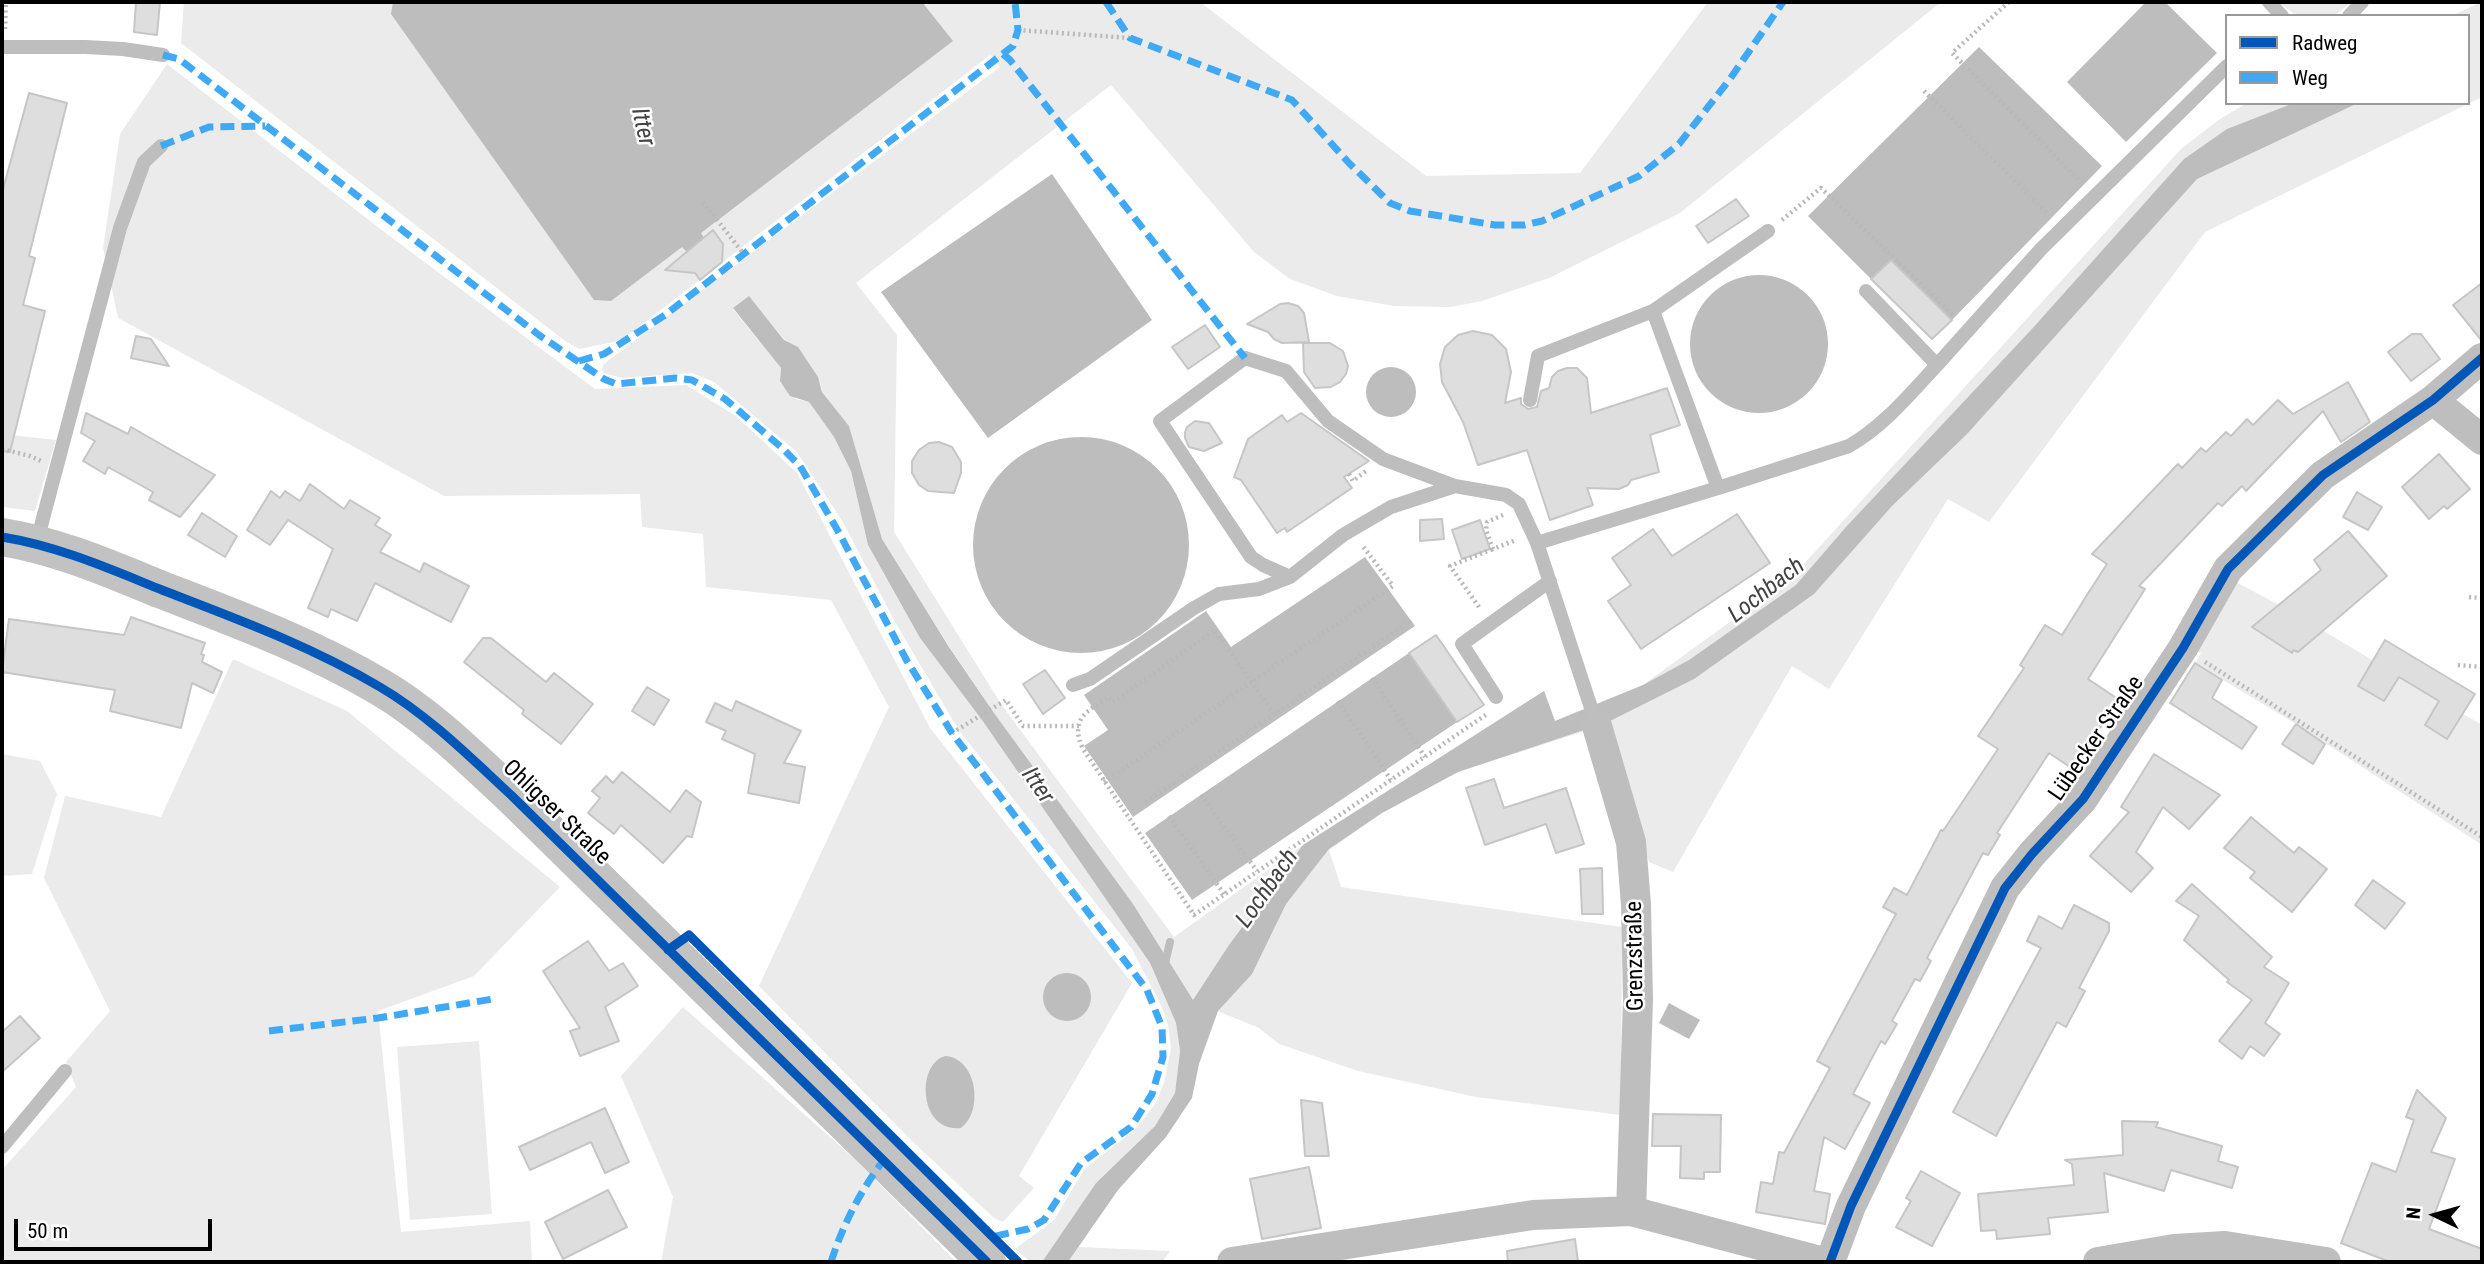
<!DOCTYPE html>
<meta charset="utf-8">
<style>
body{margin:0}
#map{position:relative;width:2484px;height:1264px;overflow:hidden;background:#fff;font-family:"Roboto Condensed",sans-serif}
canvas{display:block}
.frame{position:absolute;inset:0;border:4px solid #000;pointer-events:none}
.legend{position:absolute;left:2225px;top:14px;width:245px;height:91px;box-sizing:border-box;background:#fff;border:2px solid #999;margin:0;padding:9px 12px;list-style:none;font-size:21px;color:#000}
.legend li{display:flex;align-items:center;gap:14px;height:35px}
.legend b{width:35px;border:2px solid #999}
.north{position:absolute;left:2400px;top:1180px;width:70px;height:70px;-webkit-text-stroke:5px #fff;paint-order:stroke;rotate:275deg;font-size:19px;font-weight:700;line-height:28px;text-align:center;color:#000}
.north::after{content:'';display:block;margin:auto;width:24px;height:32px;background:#000;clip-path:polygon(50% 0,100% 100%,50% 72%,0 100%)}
.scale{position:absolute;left:14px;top:1219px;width:198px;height:32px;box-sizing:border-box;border:4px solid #000;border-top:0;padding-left:9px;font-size:21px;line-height:24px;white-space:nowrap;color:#000;-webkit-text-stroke:5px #fff;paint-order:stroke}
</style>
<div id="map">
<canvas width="2484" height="1264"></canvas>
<div class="frame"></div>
<ul class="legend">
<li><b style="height:9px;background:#0057b8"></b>Radweg</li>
<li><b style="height:9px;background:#3fa9f5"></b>Weg</li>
</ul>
<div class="north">N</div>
<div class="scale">50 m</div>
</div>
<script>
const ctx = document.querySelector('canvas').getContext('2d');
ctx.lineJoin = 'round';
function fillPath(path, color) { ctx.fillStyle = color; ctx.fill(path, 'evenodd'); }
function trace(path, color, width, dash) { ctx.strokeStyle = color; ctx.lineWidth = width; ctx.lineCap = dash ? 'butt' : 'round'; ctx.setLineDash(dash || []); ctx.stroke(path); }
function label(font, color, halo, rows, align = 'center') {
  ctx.font = font + ' "Roboto Condensed",sans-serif'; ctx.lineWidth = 5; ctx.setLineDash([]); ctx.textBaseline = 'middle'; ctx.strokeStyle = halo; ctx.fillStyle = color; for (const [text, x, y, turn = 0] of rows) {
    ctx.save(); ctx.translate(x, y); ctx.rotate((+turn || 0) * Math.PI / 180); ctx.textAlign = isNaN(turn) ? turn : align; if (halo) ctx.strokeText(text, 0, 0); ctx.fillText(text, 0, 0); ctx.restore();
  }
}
fillPath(new Path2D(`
 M184,2H1200L1426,176L1580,173L1708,2H1941L1680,213L1549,278L1482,301L1451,307L1394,306L1337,296L1290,279L1254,252L1111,85L856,283L897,335L894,532L1001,704L1174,937L1303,845L1544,691L1555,721L1578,711L1585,731L1458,772L1382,813L1329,850L1341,887L1622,927L1621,1115L1476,1097L1358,1071L1279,1044L1259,1028L1193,1001L1167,960L994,713L949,646L881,539L849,426L822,392L820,382L749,297L733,309L781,368L780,381L796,399L809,402L834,437L851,471L868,545L920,638L982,720L1150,963L1176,1023L1180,1051L1175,1093L1155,1126L1096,1183L1042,1262H1031L1015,1249L1054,1220L1085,1168L1135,1130L1156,1103L1164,1083L1171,1048L1168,1024L1160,1003L1132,949L958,729L894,620L843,522L797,452L714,382L692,373L622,378L604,373L602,369L603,365L609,360L1000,67L990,55L626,337L614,342L579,349L565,341L181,43Z
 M2278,2H2351L2338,13L2332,16H2297Z
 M2482,2V97L2205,232L1989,522L1948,499L1829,689L1792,666L1673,872L1649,862L1601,702L1643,685L1793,576L2181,149L2220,119L2247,103H2468V16H2451Z
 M167,64L391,237L595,389L686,385L736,416L797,473L930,728L1132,983L1019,1176L1034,1188L1003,1222L994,1218L913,1142L759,986L889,707L831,600L706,587L703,534L642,527L640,494L444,496L118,318L103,248L120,134Z
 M2,434L56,440L35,511L2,507Z
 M2232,580L2283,607L2482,725V845L2296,724L2195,663L2201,653L2194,649Z
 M233,659L347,711L560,887L474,976L378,1011L401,1232L530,1221L532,1262H2V1170L76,1087L66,1062L110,1011L44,878L65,796L161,817Z
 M2,754L40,761L57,794L32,874L2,876Z
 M683,1007L857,1161L956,1262H661L673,1197L621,1076Z
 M479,1041L492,1214L410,1220L397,1047Z
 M1079,1247L1170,1251L1162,1262H1068Z`), '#ebebeb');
fillPath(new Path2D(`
 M393,2H922L953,41L701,233L704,238L687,252L682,247L611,301L594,300L391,14Z
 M2146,2H2165L2217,53L2126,142L2067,82Z
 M1979,47L2102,166L1952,320L1891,260L1871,279L1808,216Z
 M2294,103H2358L2197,179L1967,434L1892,506L1814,594L1694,679L1608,722L1458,772L1382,813L1329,849L1286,904L1252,974L1218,1011L1199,1064L1192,1098L1166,1137L1118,1190L1068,1262H1042L1096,1183L1155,1126L1175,1093L1180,1051L1176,1023L1150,963L982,720L920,638L868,545L851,471L834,437L809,402L790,396L780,381L781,368L733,308L749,296L784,340L798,347L818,377L822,392L849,426L882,539L949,647L994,713L1133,904L1193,1000L1229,945L1303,845L1544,691L1555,721L1643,685L1689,660L1796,585L1846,527L2031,330L2184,159L2227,129Z
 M1052,174L1152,320L988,438L881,292Z
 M1690 344a69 69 0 1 1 138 0a69 69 0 1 1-138 0Z
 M1366 392a25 25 0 1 1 50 0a25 25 0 1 1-50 0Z
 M973 545a108 108 0 1 1 216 0a108 108 0 1 1-216 0Z
 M1365,557L1415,626L1133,817L1084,746L1108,730L1084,695L1206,611L1231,647Z
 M1409,653L1457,722L1192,900L1145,833Z
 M1043 997a24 24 0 1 1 48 0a24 24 0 1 1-48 0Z
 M1669,1003L1700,1020L1689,1039L1659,1023Z
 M946,1056C977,1059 984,1111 961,1128C918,1133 916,1062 946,1056Z`), '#bdbdbd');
trace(new Path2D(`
 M1164,968L1170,942`), '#bdbdbd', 8);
const building = new Path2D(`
 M136,2H160L157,35L134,32Z
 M29,93L67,103L29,256L35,258L23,305L45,311L10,452L2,451V193Z
 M1736,199L1749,216L1708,243L1696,226Z
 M713,230L723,244L722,262L700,280L695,273L665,270Z
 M1891,260L1952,320L1932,339L1871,279Z
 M2482,283V341L2453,305Z
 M1288,303L1298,306L1304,313L1309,342L1282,343L1274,339L1268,332L1247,324L1280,304Z
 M1205,325L1220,347L1188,369L1172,347Z
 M1473,331L1492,335L1506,349L1511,372L1505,403L1521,398V404L1528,409L1537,407L1541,391L1549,388L1552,377L1558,371L1567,368H1577L1587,378L1591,413L1667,388L1680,425L1650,435L1659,472L1631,480L1628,485L1619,489L1587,488L1593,505L1550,520L1527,450L1478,465L1463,422L1442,382L1440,364L1445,347L1458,335Z
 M2412,334H2421L2440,359L2411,381L2388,352Z
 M136,336L151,339L169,366L131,358Z
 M1303,343H1330L1343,351L1348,366L1346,374L1340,382L1331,387L1315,388L1304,372Z
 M2348,382L2370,422L2341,442L2323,411L2246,491L2242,486L2222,506L2218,503L2139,586L2145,589L2088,679L2118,699L2086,751L2089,753L2076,771L2049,753L1997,833L2000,835L1988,855L1983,853L1927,958L1931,961L1920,981L1915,979L1892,1021L1897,1024L1885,1044L1881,1041L1853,1094L1870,1103L1845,1149L1824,1137L1814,1191L1830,1194L1825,1224L1756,1212L1761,1182L1773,1184L1779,1152L1784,1153L1830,1068L1817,1061L1896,914L1883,907L1894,888L1907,895L1941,830L1943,831L1998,749L1978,736L2024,668L2020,665L2045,625L2062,635L2087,595L2107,564L2092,554L2178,464L2182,468L2201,448L2206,452L2226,432L2231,436L2247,419L2253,425L2278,400L2293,414Z
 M86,413L128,434L131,427L215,475L180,517L149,500L153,492L108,467L105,474L83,461L95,441L81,433Z
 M1301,413L1369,461L1344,477L1352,488L1287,532L1285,528L1277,533L1241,480L1234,477L1248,439L1282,415L1287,422Z
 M1195,421L1209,423L1222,443L1204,451L1189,447L1185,438V432L1187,427Z
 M939,442L952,447L961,462V473L954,493L928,491L919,485L912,473V461L919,450L929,443Z
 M2439,454L2470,489L2447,509L2444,506L2429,519L2402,487Z
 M310,484L344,509L350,500L380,518L375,525L391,535L380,552L420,572L424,563L469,586L451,622L375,583L357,621L331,609L328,617L308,608L333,549L288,520L270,545L247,530L271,491L280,498L285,491L300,501Z
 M2357,492L2382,507L2368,530L2343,517Z
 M202,513L237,536L225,557L188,535Z
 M1737,514L1770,563L1641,649L1608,601L1631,585L1612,558L1653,529L1672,556Z
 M1442,519L1444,539L1420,541V520Z
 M1480,520L1490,549L1462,559L1452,530Z
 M2348,531L2387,576L2298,652L2293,650L2292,653L2252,627L2321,570L2314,560Z
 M131,617L205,643L201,654L204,655L202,662L222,672L213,693L192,683L181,728L110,711L115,690L2,672L9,619L124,635Z
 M1436,635L1484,705L1457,722L1409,653Z
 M483,638H491L546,682L554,673L593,704L561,744L522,714L524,710L464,662Z
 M2385,640L2475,694L2447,739L2425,725L2439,701L2399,677L2384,701L2358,686Z
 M2195,663L2222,680L2212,698L2257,727L2242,749L2170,703Z
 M1045,670L1065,698L1043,714L1023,684Z
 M647,687L669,700L654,725L632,711Z
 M736,701L801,731L784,763L805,767L799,803L748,793L755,754L722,739L726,731L706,722L715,703L732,711Z
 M2296,724L2325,744L2313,764L2282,744Z
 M2154,754L2220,795L2189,829L2163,807L2136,852L2153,868L2131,892L2090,856L2129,812L2121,807Z
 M622,772L670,812L686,790L701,802L692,837L687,836L663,863L621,825L614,834L588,813L600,798L592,791L606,776L613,783Z
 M1494,779L1504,808L1566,788L1584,844L1556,853L1546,824L1485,845L1466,788Z
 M2251,817L2294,853L2299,847L2327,869L2292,912L2250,878L2255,872L2224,848Z
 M1602,868L1603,914H1582L1580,869Z
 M2373,880L2405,903L2385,929L2355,905Z
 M2192,884L2272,957L2264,967L2289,983L2265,1023L2280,1034L2264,1056L2250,1046L2242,1059L2219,1041L2252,1000L2227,982L2229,980L2184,940L2199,916L2176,901Z
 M2074,905L2109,923V931L2079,988L2085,991L2066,1027L2057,1022L1996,1136L1953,1112L2041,948L2027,941L2039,916L2062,929Z
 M588,941L609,971L623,963L638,986L605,1007L619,1041L580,1056L570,1031L580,1028L543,971Z
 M20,1016L40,1038L2,1072V1032Z
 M2417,1090L2446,1118L2431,1152L2455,1159L2429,1229L2482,1249V1262H2390L2341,1243L2372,1163L2396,1172L2414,1120L2406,1117Z
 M1301,1100L1322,1103L1329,1156H1305Z
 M605,1108L629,1162L605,1173L591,1142L530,1170L519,1147Z
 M1653,1114L1721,1115L1720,1172H1704V1179L1680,1178L1681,1146H1652Z
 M2122,1121L2158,1122L2156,1127L2222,1146L2218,1161L2238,1167L2232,1188L2171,1170L2164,1191L2104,1173L2108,1212L2048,1218L2050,1234L1997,1239L1996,1230L1981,1231L1978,1194L2074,1185L2072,1164L2065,1160L2123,1155Z
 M1309,1167L1321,1228L1262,1239L1250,1179Z
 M1921,1171L1960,1193L1932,1246L1896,1227L1911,1201L1906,1198Z
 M608,1190L627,1227L563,1259L545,1222Z
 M1575,1239L1578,1262H1508L1507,1251Z`);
fillPath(building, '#dedede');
trace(building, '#c6c6c6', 2);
trace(new Path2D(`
 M2009,2L1952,53L2083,184
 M5,29L6,2
 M1018,30L1130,38
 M1924,91L2049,215
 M703,202L743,253
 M1782,220L1821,188L1955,317
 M2,449L30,456L41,461
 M1349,474L1353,481L1366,471
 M1503,515L1487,522L1486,530L1493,549L1516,540
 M2469,597L2482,598
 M1479,607L1450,566L1493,549
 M2205,662L2482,837
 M2458,665L2482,667
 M1372,678L1425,757
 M1338,701L1391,780
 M1274,714L1215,630L1113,702L1109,697C1087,711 1069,719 1083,749L1194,915L1487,714
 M952,733L1006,700L1023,726H1079
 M1104,782L1393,586L1362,545
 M1201,795L1257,871
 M1146,802L1411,621
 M1169,816L1224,894`), '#b9b9b9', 4.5, [2, 3.5]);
trace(new Path2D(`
 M2269,2L2282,16
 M2349,16L2362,2
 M2,47H85L123,49L163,55
 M1653,311L1768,231
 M1937,365L2041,249L2227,66
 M1530,400L1538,356L1653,311L1718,488L1537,543L1597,726
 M1455,486L1383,459L1328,421L1286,371L1245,358L1160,421L1251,557L1263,565L1290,577L1343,535L1391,507L1455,486L1506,495L1519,504L1537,543
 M1718,488L1849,446C1884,426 1910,394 1937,365L1866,291
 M37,541L120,228L144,162L161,146
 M1073,685L1090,679L1194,608L1219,594L1259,589L1290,577
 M1496,697L1462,644L1550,581
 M2,1147L65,1071`), '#bebebe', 14);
trace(new Path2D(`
 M2433,400L2482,440
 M1597,726L1631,842L1636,905L1638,1000L1631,1211
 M1232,1262L1533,1215L1631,1211L1824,1262
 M1830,1262L1851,1206L2005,888L2032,854L2083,799L2183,648L2228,569L2323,475L2433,400L2482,358
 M2098,1262L2174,1249L2225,1246L2326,1262`), '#bebebe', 30);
trace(new Path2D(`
 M2,537C58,546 110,569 162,590C237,619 311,646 380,687C428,715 471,758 511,795L987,1262`), '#c2c2c2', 38);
trace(new Path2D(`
 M1106,2L1130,38L1292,100L1349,163L1390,203L1410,211L1495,225H1524L1542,221L1639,176L1679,144L1730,79L1783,2
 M1003,54L1010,60L1245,358
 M163,55L179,59L539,335L604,379L616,384L675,378L692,380L725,399L781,447L800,466L838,531L907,661L952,733L1147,990L1162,1027L1163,1057L1152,1094L1131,1127L1081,1163L1044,1220L1028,1229L991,1237
 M161,146L209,127L265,126
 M579,361L604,354L665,315L1013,46L1018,30L1015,2
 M269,1031L378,1018L493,999
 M831,1262C843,1225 859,1193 883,1161`), '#3fa9f5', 7, [14, 7]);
trace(new Path2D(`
 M2,537C58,546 110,569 162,590C237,619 311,646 380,687C428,715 471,758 511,795L987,1262
 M668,950L689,935L1018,1262
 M1830,1262L1851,1206L2005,888L2032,854L2083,799L2183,648L2228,569L2323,475L2433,400L2482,358`), '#0057b8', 9);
label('23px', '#000', '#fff', [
 ["Lübecker Straße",2097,739,-55],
 ["Ohligser Straße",556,813,44],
 ["Grenzstraße",1636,956,-91]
]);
label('italic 24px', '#424242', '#fff', [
 ["Itter",642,127,77],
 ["Lochbach",1767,591,-38],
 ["Itter",1037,786,55],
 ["Lochbach",1268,889,-55]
]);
</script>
